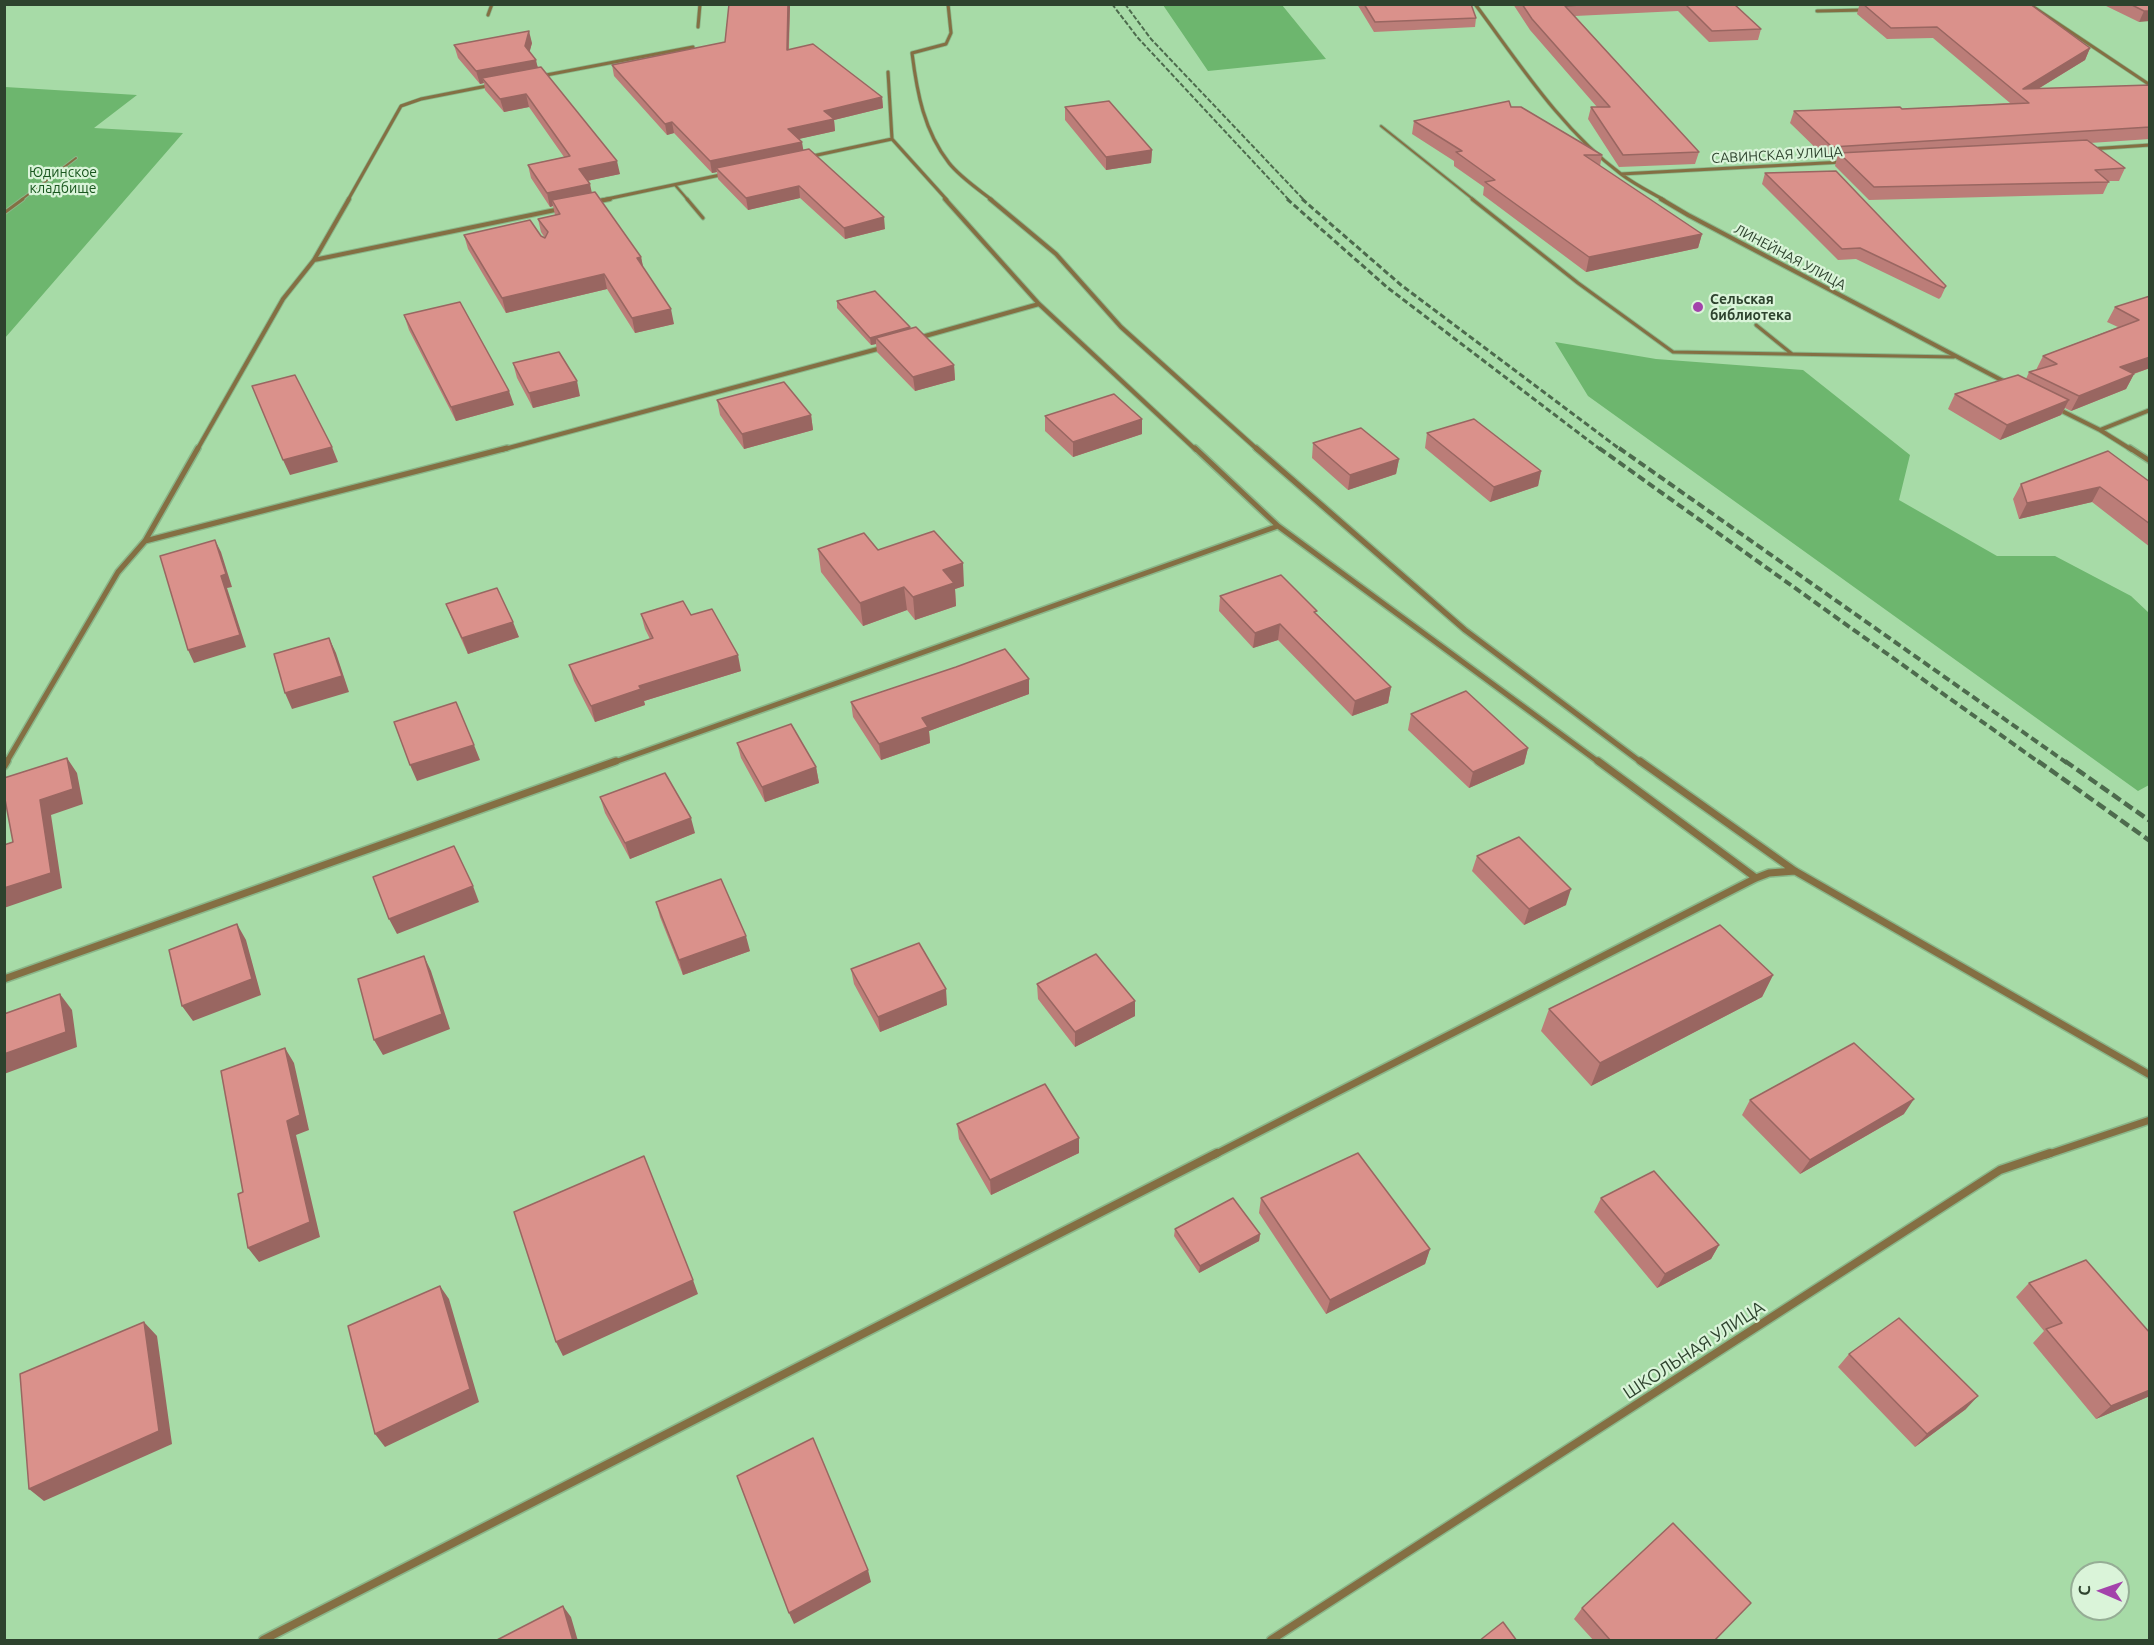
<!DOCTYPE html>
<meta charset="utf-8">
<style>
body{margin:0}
#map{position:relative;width:2154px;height:1645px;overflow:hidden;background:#a7dba7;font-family:Ubuntu,sans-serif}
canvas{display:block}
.frame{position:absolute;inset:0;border:6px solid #2e432e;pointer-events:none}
.north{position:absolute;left:2070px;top:1561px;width:60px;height:60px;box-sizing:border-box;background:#daf4d9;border:2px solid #95ad95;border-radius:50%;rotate:272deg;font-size:16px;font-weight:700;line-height:24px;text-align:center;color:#2e432e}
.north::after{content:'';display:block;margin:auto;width:21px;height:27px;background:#a343ab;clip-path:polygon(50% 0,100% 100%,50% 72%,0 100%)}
</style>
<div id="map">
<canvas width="2154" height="1645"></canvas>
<div class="frame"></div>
<div class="north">С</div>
</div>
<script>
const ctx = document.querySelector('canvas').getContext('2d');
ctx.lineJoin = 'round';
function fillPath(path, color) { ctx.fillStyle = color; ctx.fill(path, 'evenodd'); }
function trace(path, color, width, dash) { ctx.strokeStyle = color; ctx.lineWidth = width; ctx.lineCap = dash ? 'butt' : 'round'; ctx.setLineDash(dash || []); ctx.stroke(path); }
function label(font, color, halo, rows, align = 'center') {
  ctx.font = font + ' Ubuntu,sans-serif'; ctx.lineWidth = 4.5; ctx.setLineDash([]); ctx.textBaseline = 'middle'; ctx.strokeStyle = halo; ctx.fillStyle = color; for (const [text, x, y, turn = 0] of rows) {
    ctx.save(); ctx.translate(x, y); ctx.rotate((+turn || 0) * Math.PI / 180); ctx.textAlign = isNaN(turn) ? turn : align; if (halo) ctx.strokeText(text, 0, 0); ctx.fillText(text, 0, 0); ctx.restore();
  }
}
fillPath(new Path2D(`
 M1163,5H1282L1326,59L1208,71Z
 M5,87L137,95L94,128L183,133L5,338Z
 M1555,342L1656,359L1803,370L1910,455L1899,500L1997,556H2055L2131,596L2149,613V785L2138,791L1588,396Z`), '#6db66e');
const laneFar1 = new Path2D(`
 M1381,126L1474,200
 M675,185L688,200
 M21,200L76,158`);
const lane = new Path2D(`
 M687,199L703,218
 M1472,199L1578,283L1673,352L1954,357
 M4,213L23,199
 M1756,325L1792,354`);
const streetFar4 = new Path2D(`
 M948,4L951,33L946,44L912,53C917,93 924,131 949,163C960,177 978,189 992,200
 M1475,4C1519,63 1561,129 1621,174C1634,184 1650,192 1664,200
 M2029,4L2150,85
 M1817,11L1865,10
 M488,15L492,4
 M698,27L700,4
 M888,72L892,139L947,200
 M541,76L693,47
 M2090,149L2150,145
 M808,157L892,139
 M1621,174L1843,162
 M348,200L401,106L421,99L492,85
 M602,200L725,174`);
const streetFar3 = new Path2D(`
 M945,199L1039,304L1196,450
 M990,199L1056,254L1121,327L1258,450
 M1661,199L1688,215L2007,383
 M594,202L610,199
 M314,260L560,209
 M918,338L1039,304
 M2056,408L2100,430L2132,450
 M2100,430L2150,410
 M197,450L283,299L314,260L349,199
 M501,450L885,347`);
const streetFar2 = new Path2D(`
 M1195,448L1278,526L1600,763
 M1256,448L1465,630L1642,763
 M2130,448L2150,461
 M145,541L507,448
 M6,763L118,572L145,541L198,448
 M612,763L1278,526`);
const streetFar1 = new Path2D(`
 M1598,761L1756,878
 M1640,761L1795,871L2150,1075
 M4,766L7,761
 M4,979L616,761
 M1214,1155L1756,878L1769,873L1795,871
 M2046,1155L2150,1120`);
const street = new Path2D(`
 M263,1640L1217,1153
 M1271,1640L2000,1170L2050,1153`);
trace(laneFar1, '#8ab78a', 4);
trace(lane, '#8ab78a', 5);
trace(streetFar4, '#8ab78a', 4.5);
trace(streetFar3, '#8ab78a', 6);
trace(streetFar2, '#8ab78a', 8);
trace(streetFar1, '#8ab78a', 10);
trace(street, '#8ab78a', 11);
trace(laneFar1, '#846f43', 2);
trace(lane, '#846f43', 3);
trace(streetFar4, '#846f43', 3);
trace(streetFar3, '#846f43', 4);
trace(streetFar2, '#846f43', 5);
trace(streetFar1, '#846f43', 7);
trace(street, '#846f43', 8);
trace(new Path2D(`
 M1112,4L1138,38L1289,200
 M1125,4L1151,39L1304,200`), '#4d6b4d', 2, [5, 2]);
trace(new Path2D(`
 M1287,199L1388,288L1601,450
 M1302,199L1401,285L1621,450`), '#4d6b4d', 3, [6, 3]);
trace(new Path2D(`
 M1599,448L2040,763
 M1619,448L2067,763`), '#4d6b4d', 4, [8, 4]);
trace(new Path2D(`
 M2038,761L2150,841
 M2065,761L2150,821`), '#4d6b4d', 4.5, [10, 4.5]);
fillPath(new Path2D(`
 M729,4H790L789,49L882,97L883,108L834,120L835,131L798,139L803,150L885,229L845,239L800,198L748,210L718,179L717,172L712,173L674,133L667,135L614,76L612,65L725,42Z
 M1357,4H1471L1476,18L1475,27L1374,32Z
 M1513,4H1734L1761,29L1758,40L1709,42L1678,11L1575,16L1699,152L1695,164L1619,167L1588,119L1591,107H1597L1530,30Z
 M1846,4H2030L2090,48L2085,60L2038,89L2150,85V139L2090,143L2125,168L2119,181H2109L2103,194L1869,200L1835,166L1837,158L1827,159L1790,123L1794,111L1902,109L2010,103L1933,38L1887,39L1857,14L1859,6H1848Z
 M2102,4H2150L2139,22Z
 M532,43L529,52L538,67L620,174L587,181L591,192L641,257L643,267L674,324L635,333L607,289L506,313L468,249L464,235L541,236L545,238L541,232L538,219L555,215L553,206L550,207L531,178L528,165L564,157L529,107L504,112L485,90L484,83L480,84L458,58L454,45Z
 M1065,107L1152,150L1151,163L1106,170L1065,120Z
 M1511,107L1602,155L1600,166L1702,234L1698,248L1586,272L1483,195L1484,187L1454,166V161L1412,134L1414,121Z
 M1765,173L1946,286L1941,297L1939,299L1856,259L1838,260L1762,184Z
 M2150,296V368L2134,374L2126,389L2071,411L2065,408L2061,415L2000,440L1948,409L1955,394L2026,379L2029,372L2036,370L2043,356L2118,327L2107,322L2115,307Z
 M837,301L910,327V328L954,365L955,380L915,391L877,352L876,344L871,345L837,308Z
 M404,315L514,405L456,421L409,330Z
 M513,363L580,396L533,408L517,378Z
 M717,400L811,415L813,430L744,449L720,415Z
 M1045,416L1142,434L1073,457L1045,431Z
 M1427,433L1541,471L1538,486L1490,502L1425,448Z
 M1313,443L1399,459L1396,474L1348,490L1312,458Z
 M2150,482V547L2092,502L2019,519L2013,499L2021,484Z
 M818,549L878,550L964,586L955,589L956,606L915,620L907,610L863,626L821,572Z
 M1220,596L1317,614L1391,687L1388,703L1352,716L1278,640L1253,648L1219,611Z
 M446,604L519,637L468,654L452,619Z
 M641,614L691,615L741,671L644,701L645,705L595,722L574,681L569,665L650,639L645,629Z
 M1029,679V694L929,731L930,743L881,760L853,717L851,702Z
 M1411,714L1528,748L1524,764L1469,788L1408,730Z
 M737,743L816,767L819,783L765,802L741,758Z
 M600,797L695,833L630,859L605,813Z
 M1477,856L1566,905L1524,925L1472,871Z
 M656,902L750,951L683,975L660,917Z
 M851,969L947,1005L880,1032L854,984Z
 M1773,975L1762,997L1591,1086L1541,1031L1549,1009Z
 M1037,984L1135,1001V1016L1075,1047L1038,999Z
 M1750,1100L1904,1114L1800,1174L1742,1115Z
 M957,1124L1079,1153L991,1195L959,1139Z
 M1261,1198L1430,1249L1425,1264L1326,1314L1259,1213Z
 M1601,1198L1719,1245L1711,1259L1657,1288L1594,1212Z
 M1175,1229L1260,1234L1259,1241L1199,1273L1174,1236Z
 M2029,1283L2150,1396L2096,1419L2033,1343L2044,1331L2016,1297Z
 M1849,1354L1966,1409L1915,1447L1838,1367Z
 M1751,1603L1714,1641H1594L1574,1619L1582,1608Z`), '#bb7d78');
fillPath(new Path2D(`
 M788,4H790V7L788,60L787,50Z
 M2144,11H2150V21L2139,22Z
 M529,31L532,43L528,58L525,46Z
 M2090,48L2085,60L2023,98V89Z
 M536,60L539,73L482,78L484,83L480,84L476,71Z
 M526,94L529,107L504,112L500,99Z
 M882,97L883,108L834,120L835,131L790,141L788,129L824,111Z
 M672,122L674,133L667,135L665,124Z
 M802,142L804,154L716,168L717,172L712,173L710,161Z
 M1152,150L1151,163L1106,170V157Z
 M617,161L620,174L582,182L579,169Z
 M590,184L593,198L552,200L553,206L550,207L547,193Z
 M799,186L800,198L748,210L746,198Z
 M884,217L885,229L845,239L844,228Z
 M1702,234L1698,248L1586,272L1589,257Z
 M641,257L644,271L637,258Z
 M604,274L607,289L506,313L502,298Z
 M671,309L674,324L635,333L632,318Z
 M910,327L911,335L876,338V344L871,345L870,338Z
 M2150,357V368L2112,381L2120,367Z
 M954,365L955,380L915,391L913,377Z
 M2134,374L2126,389L2071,411L2079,396Z
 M577,381L580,396L533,408L529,393Z
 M509,391L514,405L456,421L451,407Z
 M2069,400L2061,415L2000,440L2007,425Z
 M811,415L813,430L744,449L742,434Z
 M1142,419V434L1073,457V442Z
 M332,447L338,462L290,475L283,460Z
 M1399,459L1396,474L1348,490L1350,475Z
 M1541,471L1538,486L1490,502L1494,487Z
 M2100,487L2092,502L2019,519L2027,503Z
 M215,540L221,552L232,587L227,588L246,647L194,663L188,650Z
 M963,563L964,586L955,589L956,606L915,620L913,597L943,570Z
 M904,587L907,610L863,626L860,603Z
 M513,622L519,637L468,654L462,638Z
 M1280,624L1278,640L1253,648L1255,633Z
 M329,638L336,653L349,692L292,709L285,693Z
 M738,655L741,671L644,701L645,705L595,722L591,706L639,686Z
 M1029,679V694L929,731L930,743L881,760L879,744L922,718Z
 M1391,687L1388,703L1352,716L1355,701Z
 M474,745L480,760L417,781L410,765Z
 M1528,748L1524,764L1469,788L1473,772Z
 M67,758L77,773L83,804L51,815L62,888L4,908V888L40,800Z
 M816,767L819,783L765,802L762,787Z
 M691,818L695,833L630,859L625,843Z
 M473,886L479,902L397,934L389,919Z
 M1571,889L1566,905L1524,925L1529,909Z
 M237,924L246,940L261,995L193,1021L182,1006Z
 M746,936L750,951L683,975L679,960Z
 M424,956L431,971L450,1029L383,1055L374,1040Z
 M1773,975L1762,997L1591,1086L1600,1063Z
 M946,989L947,1005L880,1032L878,1017Z
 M60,994L72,1010L77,1047L4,1074V1054Z
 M1135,1001V1016L1075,1047V1032Z
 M285,1048L294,1063L309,1130L296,1135L320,1237L259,1262L248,1248L287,1121Z
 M1914,1099L1904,1114L1800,1174L1810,1160Z
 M1079,1138V1153L991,1195L990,1180Z
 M1260,1234L1259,1241L1199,1273L1200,1266Z
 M1719,1245L1711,1259L1657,1288L1665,1274Z
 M1430,1249L1425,1264L1326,1314L1330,1300Z
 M693,1280L698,1294L563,1356L556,1342Z
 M440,1286L449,1299L479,1402L385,1447L375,1434Z
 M144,1322L157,1336L172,1444L44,1501L29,1489Z
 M2150,1390V1396L2096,1419L2111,1406Z
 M1978,1396L1966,1409L1915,1447L1927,1434Z
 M868,1570L871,1582L794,1624L789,1613Z
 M563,1606L571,1617L578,1641H573Z`), '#996661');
const building = new Path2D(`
 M729,4H788L787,50L813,44L882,97L824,111L834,119L788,129L802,142L710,161L672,122L665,124L612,65L725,42Z
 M1364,4H1471L1476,18L1375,22Z
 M1522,4H1596L1565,6L1699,152L1623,155L1591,107H1610L1532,19Z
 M1685,4H1734L1761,29L1712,31Z
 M1863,4H2030L2090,48L2023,89L2150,85V127L1832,147L1794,111L1900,107L1902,109L2029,103L1937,27L1891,28Z
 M2130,4H2150V11H2144Z
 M529,31L525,46L536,60L476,71L454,45Z
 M541,67L617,161L579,169L590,184L547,193L528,165L570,156L526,94L500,99L482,78Z
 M1109,101L1152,150L1106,157L1065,107Z
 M1509,101L1511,107H1521L1602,155H1584L1702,234L1589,257L1485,182L1495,180L1456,152L1462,151L1414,121Z
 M2087,140L2125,168L2095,170L2109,182L1874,187L1839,153Z
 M809,149L884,217L844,228L799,186L746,198L716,168Z
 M1836,171L1946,286L1944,288L1860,248L1842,249L1765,173Z
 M595,192L641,257L637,258L671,309L632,318L604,274L502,298L464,235L530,220L541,236L545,238L548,232L538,219L560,214L552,200Z
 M875,291L910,327L870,338L837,301Z
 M2150,296V357L2120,367L2134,374L2079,396L2029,372L2057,364L2043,356L2139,320L2115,307Z
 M460,302L509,391L451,407L404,315Z
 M916,327L954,365L913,377L876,338Z
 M559,352L577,381L529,393L513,363Z
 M295,375L332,447L283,460L252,386Z
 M2018,375L2069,400L2007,425L1955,394Z
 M784,382L811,415L742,434L717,400Z
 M1114,394L1142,419L1073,442L1045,416Z
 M1474,419L1541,471L1494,487L1427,433Z
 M1361,428L1399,459L1350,475L1313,443Z
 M2108,451L2150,482V524L2100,487L2027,503L2021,484Z
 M934,531L963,563L943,570L954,583L913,597L904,587L860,603L818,549L864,533L878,550Z
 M215,540L226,574L221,576L240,635L188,650L160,556Z
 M1281,575L1317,611L1314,612L1391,687L1355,701L1280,624L1255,633L1220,596Z
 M497,588L513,622L462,638L446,604Z
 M683,601L691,615L712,609L738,655L639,686L641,689L591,706L569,665L653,638L641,614Z
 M329,638L342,676L285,693L274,654Z
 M1005,649L1029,679L922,718L928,727L879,744L851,702L956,667Z
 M1466,691L1528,748L1473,772L1411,714Z
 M456,702L474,745L410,765L394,722Z
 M791,724L816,767L762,787L737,743Z
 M67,758L73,789L40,800L51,873L4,888V845L13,842L4,794V778Z
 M665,773L691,818L625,843L600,797Z
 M1519,837L1571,889L1529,909L1477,856Z
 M454,846L473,886L389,919L373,877Z
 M721,879L746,936L679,960L656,902Z
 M237,924L252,979L182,1006L169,950Z
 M1720,925L1773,975L1600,1063L1549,1009Z
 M919,943L946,989L878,1017L851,969Z
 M1096,954L1135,1001L1075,1032L1037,984Z
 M424,956L442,1014L374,1040L358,979Z
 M60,994L66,1032L4,1054V1014Z
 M1854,1043L1914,1099L1810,1160L1750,1100Z
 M285,1048L300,1115L287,1121L310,1222L248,1248L238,1194L243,1192L221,1071Z
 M1045,1084L1079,1138L990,1180L957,1124Z
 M1358,1153L1430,1249L1330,1300L1261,1198Z
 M644,1156L693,1280L556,1342L514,1212Z
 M1654,1171L1719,1245L1665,1274L1601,1198Z
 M1233,1198L1260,1234L1200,1266L1175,1229Z
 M2086,1260L2150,1333V1390L2111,1406L2046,1329L2062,1323L2029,1283Z
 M440,1286L470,1389L375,1434L348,1326Z
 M1899,1318L1978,1396L1927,1434L1849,1354Z
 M144,1322L159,1431L29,1489L20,1374Z
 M813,1438L868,1570L789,1613L737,1476Z
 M1673,1523L1751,1603L1714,1641H1611L1582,1608Z
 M563,1606L573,1641H495Z
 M1503,1622L1517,1641H1479Z`);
fillPath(building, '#da918b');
trace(building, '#996661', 1.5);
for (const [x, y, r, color] of [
 [1698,307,6,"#a343ab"]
]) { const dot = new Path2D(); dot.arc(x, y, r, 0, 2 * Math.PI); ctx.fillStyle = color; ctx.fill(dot); trace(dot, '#daf4d9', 2); }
label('14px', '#2e432e', '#daf4d9', [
 ["САВИНСКАЯ УЛИЦА",1777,155,-3],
 ["ЛИНЕЙНАЯ УЛИЦА",1790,257,28]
]);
label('14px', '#1a571f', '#daf4d9', [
 ["Юдинское",63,172],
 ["кладбище",63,188]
]);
label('bold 14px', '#2e432e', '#daf4d9', [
 ["Сельская",1710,299],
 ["библиотека",1710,315]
], 'left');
label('18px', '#2e432e', '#daf4d9', [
 ["ШКОЛЬНАЯ УЛИЦА",1694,1350,-33]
]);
</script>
